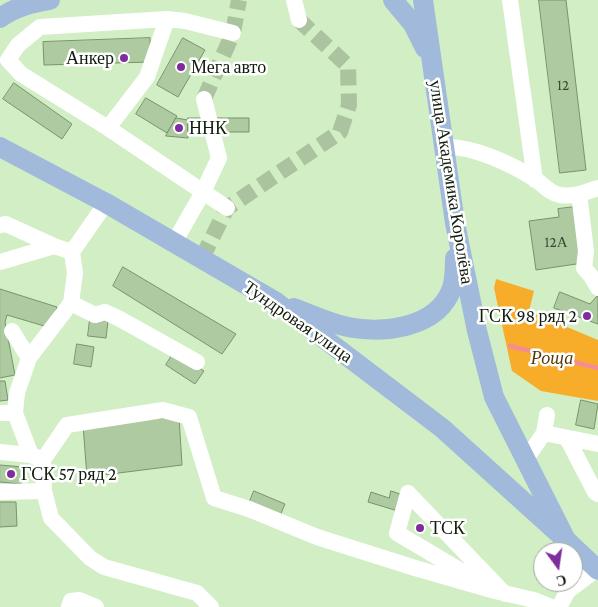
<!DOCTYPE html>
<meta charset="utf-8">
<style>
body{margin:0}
#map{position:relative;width:598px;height:607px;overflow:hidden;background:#d1eec4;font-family:"Crimson Pro",serif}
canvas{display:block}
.north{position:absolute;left:533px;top:542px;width:50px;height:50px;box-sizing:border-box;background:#fff;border:1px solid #a0a59e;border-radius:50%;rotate:166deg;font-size:14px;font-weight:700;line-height:20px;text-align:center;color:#121d0d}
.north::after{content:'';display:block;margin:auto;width:18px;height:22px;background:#7f2d9d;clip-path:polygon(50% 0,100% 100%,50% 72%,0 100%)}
</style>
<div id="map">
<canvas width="598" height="607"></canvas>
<div class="north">С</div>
</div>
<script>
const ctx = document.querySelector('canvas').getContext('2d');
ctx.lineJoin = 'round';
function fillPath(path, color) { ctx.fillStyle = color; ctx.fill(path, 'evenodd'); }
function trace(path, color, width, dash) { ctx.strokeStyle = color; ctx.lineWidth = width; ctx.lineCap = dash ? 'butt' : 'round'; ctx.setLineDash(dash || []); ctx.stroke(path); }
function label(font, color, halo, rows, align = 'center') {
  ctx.font = font + ' "Crimson Pro",serif'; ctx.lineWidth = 5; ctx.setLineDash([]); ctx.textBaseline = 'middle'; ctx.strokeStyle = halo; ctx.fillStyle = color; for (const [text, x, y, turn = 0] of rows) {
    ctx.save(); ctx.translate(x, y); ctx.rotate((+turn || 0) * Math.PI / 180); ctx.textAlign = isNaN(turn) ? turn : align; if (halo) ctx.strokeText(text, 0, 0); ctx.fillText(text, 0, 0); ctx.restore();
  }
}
fillPath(new Path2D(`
 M496,279L534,291L529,311L598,340V401L541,391L512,371L494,288Z`), '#f7ad2a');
trace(new Path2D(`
 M510,346L598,368`), '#f58c95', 4.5);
const building = new Path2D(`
 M539,0H566L586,170L560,173Z
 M150,38L151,62L44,65L43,42Z
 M183,38L205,50L178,97L157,85Z
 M14,83L72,124L62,139L3,99Z
 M146,98L177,116L167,133L136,114Z
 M176,118L188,120V138L166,136Z
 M188,118H249V132H188Z
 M575,207L583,263L536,270L529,221L559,217L558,209Z
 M123,267L236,334L222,354L113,286Z
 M0,289L57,307L51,328L7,315L5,322L15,375L0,378Z
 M560,292L590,304L597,296H598V324L554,308Z
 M90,319L108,321L106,338L88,336Z
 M77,344L94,347L91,367L74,364Z
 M174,352L204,371L195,384L166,365Z
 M0,381H5L8,400L0,401Z
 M581,400L598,404L594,429L576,425Z
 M179,417L182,465L87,477L83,425Z
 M0,465L23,467L21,484L0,482Z
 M254,491L285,504L279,518L248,506Z
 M391,491L403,495L398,511L368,502L371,492L389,498Z
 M0,502H16L17,526L0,527Z`);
fillPath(building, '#aecaa1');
trace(building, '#79936c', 1);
trace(new Path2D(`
 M204,99L233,33L239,0
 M202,258L227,208L340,132L349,105L348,66L299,20`), '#abc49f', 16, [16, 8]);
trace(new Path2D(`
 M294,0L299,20
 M510,0L535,180
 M167,19L40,27L18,45L8,60L21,74L108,128L227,208
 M108,128L147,77L167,19L185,21L233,33
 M445,147C474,146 511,164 535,179C544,185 549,193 560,195C574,197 586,192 598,188
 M579,194L586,251L584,268L591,276L598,288
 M0,225L6,224L54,246
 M175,241L203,192L219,158L204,99
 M0,262L54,246L72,252
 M71,303L95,315L105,312L120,319L197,362
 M12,331L29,358
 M0,413H15
 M544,433L547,415
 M567,438L595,492L598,494
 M0,452L31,455L43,460L67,425L163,410L189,417L214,498L249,509L317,537L415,568L495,591L534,600L551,607
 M31,455L15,413L17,393L29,358L71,303L75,273L72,252L106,203
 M526,459L544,433L598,444
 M43,460L44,491L51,518L90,558L104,567L197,593L211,607
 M0,492L44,491
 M476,580L397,533L408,493L505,594
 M69,607L71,601L79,600L96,607
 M559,607L568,591L597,569`), '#fff', 16);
trace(new Path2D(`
 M393,0L413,24L425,48
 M423,0L455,223L477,331L494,397L566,540L598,570
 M0,18C15,7 32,3 50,0
 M0,147L106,203L276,302L442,428L566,540
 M294,308C310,314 327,322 344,326C380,335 438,329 452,288C455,278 455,268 455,258`), '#a1badb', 20);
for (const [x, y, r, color] of [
 [124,58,5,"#7f2d9d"],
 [181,67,5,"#7f2d9d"],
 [179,128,5,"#7f2d9d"],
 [587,316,5,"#7f2d9d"],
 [11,474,5,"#7f2d9d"],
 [420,528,5,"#7f2d9d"]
]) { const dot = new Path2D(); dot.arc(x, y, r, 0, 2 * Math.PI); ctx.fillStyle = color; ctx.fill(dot); trace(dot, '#fff', 2); }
label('15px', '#394832', null, [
 ["12",563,85],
 ["12А",556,242]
]);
label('18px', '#121d0d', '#fff', [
 ["Анкер",114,58,"right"],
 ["Мега авто",191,67],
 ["ННК",189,128],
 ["ГСК 98 ряд 2",577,316,"right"],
 ["ГСК 57 ряд 2",21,474],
 ["ТСК",430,528]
], 'left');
label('18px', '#121d0d', '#fff', [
 ["улица Академика Королёва",451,182,81],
 ["Тундровая улица",298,322,35]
]);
label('italic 18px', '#563903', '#fff', [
 ["Роща",552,358]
]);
</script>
